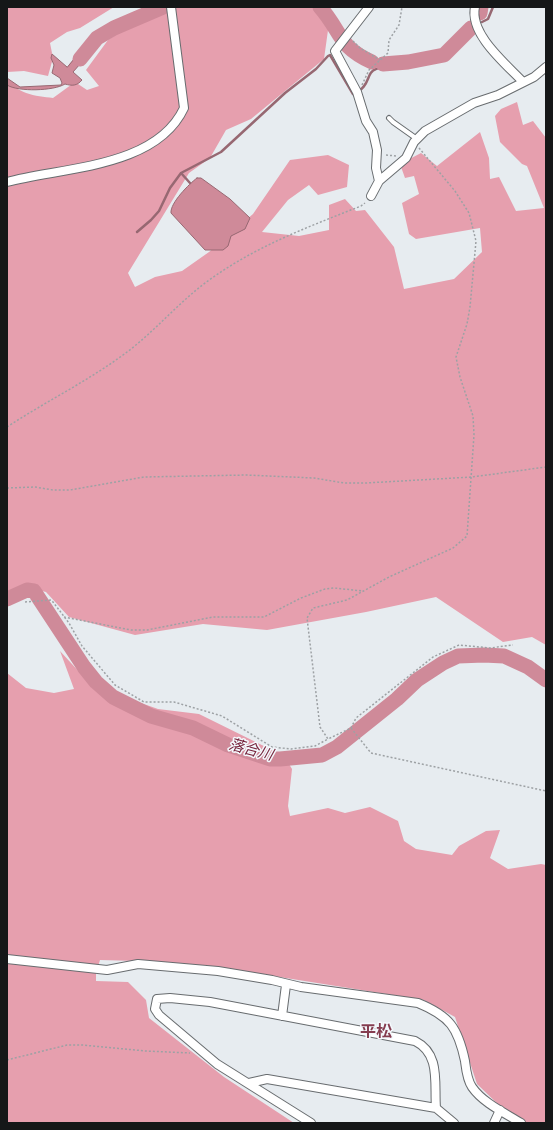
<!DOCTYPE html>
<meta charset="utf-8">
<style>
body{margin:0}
#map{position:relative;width:553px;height:1130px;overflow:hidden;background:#e7ecf0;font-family:Mulish,sans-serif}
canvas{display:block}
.frame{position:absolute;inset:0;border:8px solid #151718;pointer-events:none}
</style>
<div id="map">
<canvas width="553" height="1130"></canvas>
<div class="frame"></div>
</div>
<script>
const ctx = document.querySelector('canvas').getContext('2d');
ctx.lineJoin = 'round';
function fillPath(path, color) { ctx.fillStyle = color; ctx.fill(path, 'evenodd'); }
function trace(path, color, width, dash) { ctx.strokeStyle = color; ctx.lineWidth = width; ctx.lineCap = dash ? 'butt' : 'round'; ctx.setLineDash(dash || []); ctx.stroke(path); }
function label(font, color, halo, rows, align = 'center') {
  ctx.font = font + ' Mulish,"Noto Sans JP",sans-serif'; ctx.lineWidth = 3; ctx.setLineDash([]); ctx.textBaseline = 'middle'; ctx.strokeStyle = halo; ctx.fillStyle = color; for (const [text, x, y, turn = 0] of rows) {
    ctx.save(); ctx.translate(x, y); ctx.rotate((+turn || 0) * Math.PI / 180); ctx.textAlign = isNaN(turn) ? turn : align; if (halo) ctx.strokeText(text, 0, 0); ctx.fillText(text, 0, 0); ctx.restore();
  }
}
fillPath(new Path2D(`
 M7,7H114L80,28L67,32L50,43L53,58L48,76L24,71L7,72Z
 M179,7H316L329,23L324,59L251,119L226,130L210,158L189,173L128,273L135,287L155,277L182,271L209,252L253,214L290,160L328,155L349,165L347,187L318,195L309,185L288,200L262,232L299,236L329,230V205L345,199L356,211L365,210L394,247L404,289L454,279L482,252L480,228L416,239L409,234L402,203L419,194L414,176L405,178L400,164L421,153L437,166L480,132L489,158L490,179L499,177L516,211L544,208L527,166L522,164L500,142L495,116L501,109L517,102L523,125L533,121L546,138V645L532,637L503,642L436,597L366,612L267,630L203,624L135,635L69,617L46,592L26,587L7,598V76C14,94 36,96 53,98L75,82L87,90L99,86L86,70L108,40L137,21Z
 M60,651L82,675L104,690L158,709L199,714L284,756L292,769L288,806L290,816L328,808L345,813L370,807L398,821L404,841L416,849L452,855L459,846L486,831L500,830L490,858L508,869L541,864L546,865V1123H523L503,1109L477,1084L455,1017L424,1000L267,975L137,961L100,960L96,973V981L128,982L146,1000L149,1018L224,1077L294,1123H7V673L26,688L54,693L74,689Z`), '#e69fae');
const water = new Path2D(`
 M90,40L96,46L73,72L82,80C77,86 72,86 65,84C54,91 18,92 7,85V78L20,87L61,85L62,83L60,78L52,73L54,65L51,58L52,54L67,67Z
 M197,178H201L230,199L250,218L245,229L231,236L228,246L223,250H205L171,213C170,203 189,184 197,178Z`);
fillPath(water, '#cf8a99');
trace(water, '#976872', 1);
trace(new Path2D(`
 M482,22L488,19L493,7
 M181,173L190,183
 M137,232L151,220L159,211L170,188L181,173L221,152L285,93L316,69L328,56L330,55L353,94C372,86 365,73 376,69C382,66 392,67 399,67L401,63`), '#976872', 2.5);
trace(new Path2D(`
 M320,7C342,32 337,46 372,62
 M480,13L481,7
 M80,59L97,38L114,28L163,7
 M383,64L408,62L444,55L471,28
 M7,599L27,590L34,591L84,667L96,682L113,697L151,716L193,728L228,745L270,759H280L322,755L337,747L397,699L417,680L443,663L458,656L484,655L504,656L528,667L546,680`), '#cf8a99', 15);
const lane = new Path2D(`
 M389,118L393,122L417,139`);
const street = new Path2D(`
 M369,7L335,51L357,92L366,121L373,132L377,150L376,168L379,181
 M475,7C469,34 506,64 523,82
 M7,182C63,167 156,168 184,108L171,7
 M371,196L379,181L406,158L414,142L425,131L474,103L498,95L534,77L546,67
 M7,959L107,970L138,964L218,971L272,980L301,987L418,1003C450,1016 458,1028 465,1061C466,1069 467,1080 472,1087C483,1103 505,1113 521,1123
 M282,1016L286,985
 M249,1083L267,1079L436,1108L454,1123
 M311,1123L217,1064L159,1015L155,1009L157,999L170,998L210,1002L415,1041C441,1054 434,1083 436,1108
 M494,1123L500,1110`);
trace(lane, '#686c6f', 6);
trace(street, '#686c6f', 10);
trace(new Path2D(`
 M353,41L360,48L380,60
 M362,85L369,70L388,53L389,40L399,25L402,7
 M419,148L455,191L469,213L476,241L470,307L467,324L456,357L460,377L473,416L474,435L467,536L453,548L389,577L347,600L313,608L307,618L320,727L328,739L351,728L371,753L546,791
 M386,155L396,156
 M7,427C45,402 86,382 123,355C155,332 179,301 212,278C259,245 308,227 361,206L365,203
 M7,488L35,487L53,490H70L144,477L246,475L314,478L344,483H366L472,477L546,467
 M25,602L51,600L53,602L69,623L82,646L115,685L144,702H174L222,716L272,747L291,749L315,746L328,739
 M64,617L131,630H147L213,617H264L301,598L325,589L334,588L363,591
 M351,728L356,718L433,657L459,645L490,648L513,645
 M7,1060L67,1045H82L146,1051L190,1053`), '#9da1a4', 1.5, [2, 2]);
trace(lane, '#fff', 4);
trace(street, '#fff', 8);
label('italic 15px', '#77263e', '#f4f9fd', [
 ["落合川",251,750,15]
]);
label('bold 16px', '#853d50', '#f4f9fd', [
 ["平松",376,1032]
]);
</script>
